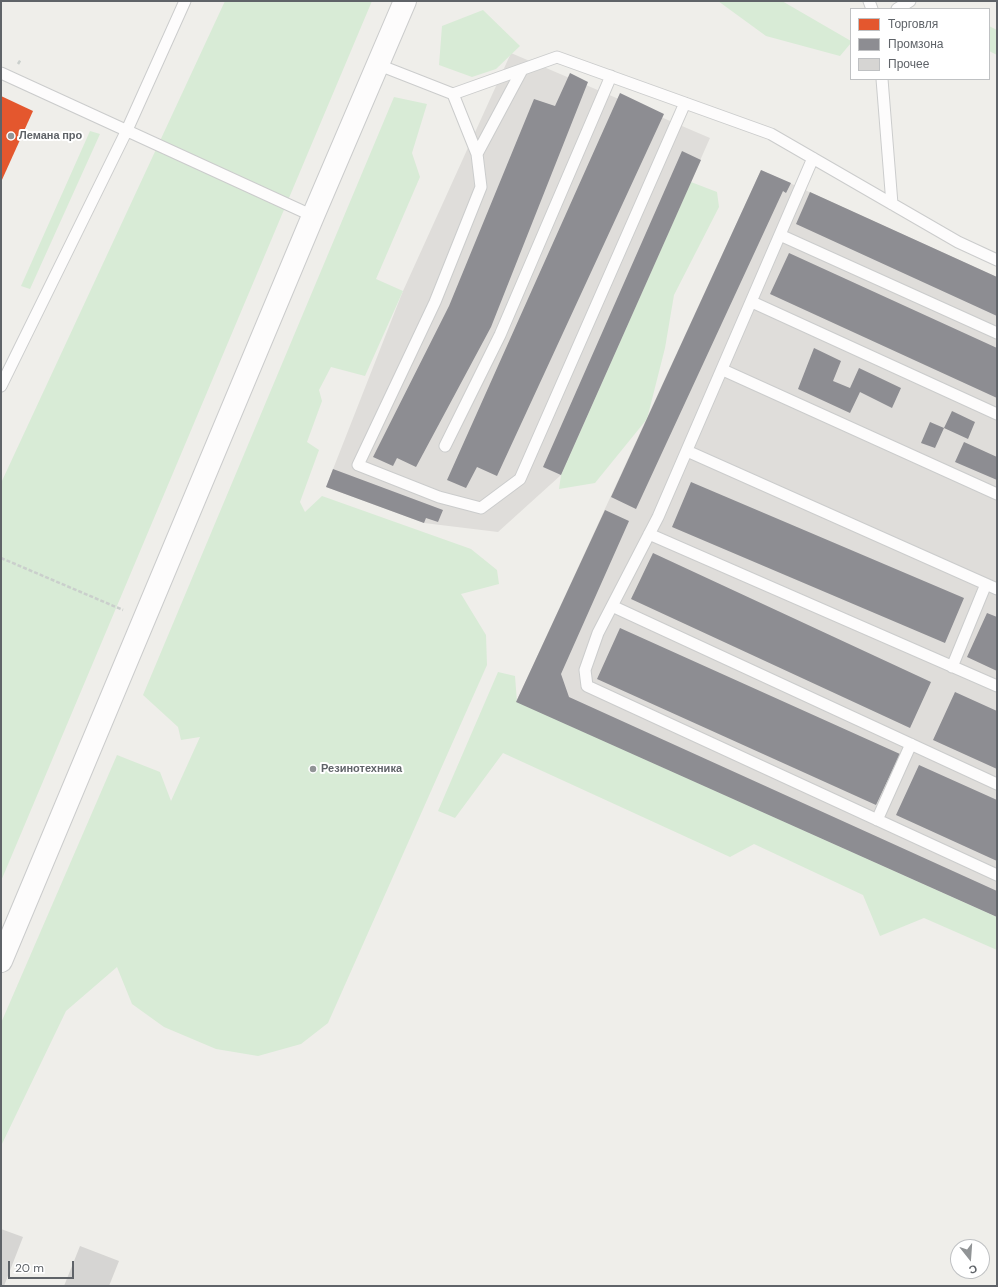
<!DOCTYPE html>
<meta charset="utf-8">
<style>
body{margin:0}
#map{position:relative;width:998px;height:1287px;overflow:hidden;background:#efeeea;font-family:"DM Sans",sans-serif}
canvas{display:block}
.frame{position:absolute;inset:0;border:2px solid #5f6368;pointer-events:none}
.legend{position:absolute;left:850px;top:8px;width:140px;height:72px;box-sizing:border-box;background:#fff;border:1px solid #bfc1c3;margin:0;padding:5px 7px;list-style:none;font-size:12px;color:#5f6368}
.legend li{display:flex;align-items:center;gap:8px;height:20px}
.legend b{width:20px;border:1px solid #bfc1c3}
.north{position:absolute;left:950px;top:1239px;width:40px;height:40px;box-sizing:border-box;background:#fff;border:1px solid #bfc1c3;border-radius:50%;rotate:163deg;font-size:11px;font-weight:700;line-height:16px;text-align:center;color:#5f6368}
.north::after{content:'';display:block;margin:auto;width:14px;height:18px;background:#919496;clip-path:polygon(50% 0,100% 100%,50% 72%,0 100%)}
.scale{position:absolute;left:8px;top:1261px;width:66px;height:18px;box-sizing:border-box;border:2px solid #5f6368;border-top:0;padding-left:5px;font-size:12px;line-height:14px;white-space:nowrap;color:#5f6368;-webkit-text-stroke:3px #fff;paint-order:stroke}
</style>
<div id="map">
<canvas width="998" height="1287"></canvas>
<div class="frame"></div>
<ul class="legend">
<li><b style="height:11px;background:#e4572e"></b>Торговля</li>
<li><b style="height:11px;background:#8d8d92"></b>Промзона</li>
<li><b style="height:11px;background:#d6d5d3"></b>Прочее</li>
</ul>
<div class="north">С</div>
<div class="scale">20 m</div>
</div>
<script>
const ctx = document.querySelector('canvas').getContext('2d');
ctx.lineJoin = 'round';
function fillPath(path, color) { ctx.fillStyle = color; ctx.fill(path, 'evenodd'); }
function trace(path, color, width, dash) { ctx.strokeStyle = color; ctx.lineWidth = width; ctx.lineCap = dash ? 'butt' : 'round'; ctx.setLineDash(dash || []); ctx.stroke(path); }
function label(font, color, halo, rows, align = 'center') {
  ctx.font = font + ' "DM Sans",sans-serif'; ctx.lineWidth = 4; ctx.setLineDash([]); ctx.textBaseline = 'middle'; ctx.strokeStyle = halo; ctx.fillStyle = color; for (const [text, x, y, turn = 0] of rows) {
    ctx.save(); ctx.translate(x, y); ctx.rotate((+turn || 0) * Math.PI / 180); ctx.textAlign = isNaN(turn) ? turn : align; if (halo) ctx.strokeText(text, 0, 0); ctx.fillText(text, 0, 0); ctx.restore();
  }
}
fillPath(new Path2D(`
 M511,53L710,138L561,475L498,532L424,523L326,487L403,291Z
 M761,170L997,277V917L516,702Z`), '#dfddda');
fillPath(new Path2D(`
 M225,1H372L1,881V483Z
 M718,1H782L851,41V43L840,56L766,36Z
 M483,10L520,46L496,69L472,77L439,65L442,26Z
 M989,26L997,30V55L989,51Z
 M394,97L427,104L412,153L420,177L376,279L403,291L365,376L331,367L319,390L322,401L307,442L319,450L300,502L305,512L322,496L471,549L497,570L499,584L461,594L486,635L487,665L328,1023L301,1044L258,1056L216,1049L164,1027L132,1004L117,967L66,1011L1,1146V1023L117,755L160,772L171,801L200,737L181,740L178,727L143,695Z
 M90,131L100,134L30,289L21,286Z
 M691,182L717,192L719,207L674,295L665,348L647,419L595,483L559,489L561,475Z
 M498,672L515,676L517,702L997,917V950L924,918L880,936L863,895L754,844L730,857L503,753L455,818L438,811Z`), '#d8ebd6');
fillPath(new Path2D(`
 M1,96L33,111L1,182Z`), '#e4572e');
fillPath(new Path2D(`
 M570,73L588,82L491,327L416,467L397,458L393,466L373,457L449,306L534,99L555,106Z
 M620,93L664,114L497,476L477,467L466,488L447,480Z
 M682,151L701,160L561,475L543,467Z
 M761,170L791,183L786,193L783,191L636,509L611,497Z
 M810,192L997,277V316L796,224Z
 M789,253L997,348V398L770,294Z
 M814,348L841,361L833,381L850,388L859,368L901,388L892,408L860,392L850,413L798,389Z
 M952,411L975,422L968,439L944,428Z
 M930,422L944,428L935,448L921,443Z
 M964,442L997,457V480L955,462Z
 M333,469L443,510L438,522L426,518L424,523L326,487Z
 M691,482L964,598L945,643L672,527Z
 M605,510L629,521L561,674L569,697L997,891V917L516,702Z
 M653,553L931,682L910,728L631,599Z
 M987,613L997,617V671L967,657Z
 M620,628L900,754L876,805L597,679Z
 M955,692L997,711V769L933,740Z
 M919,765L997,800V861L896,815Z`), '#8d8d92');
fillPath(new Path2D(`
 M1,1229L23,1237L4,1286H1Z
 M80,1246L119,1261L109,1286H64Z`), '#d6d5d3');
const service = new Path2D(`
 M869,1L872,9
 M897,9L910,1
 M379,65L453,94L557,57L771,134L958,242L997,260
 M1,73L313,216
 M882,79L892,204
 M453,94L477,154L481,187L435,302L358,465L439,497L481,508L520,479L685,103
 M477,154L522,70
 M813,158L658,517L598,633L585,670L587,686L997,875
 M780,235L997,333
 M752,302L997,414
 M723,370L997,494
 M1,386L127,130L185,1
 M445,446L500,335L611,76
 M687,451L997,589
 M649,534L997,686
 M612,606L997,784
 M952,667L986,584
 M877,820L911,744`);
const minor = new Path2D(`
 M1,961L313,216L405,1`);
trace(service, '#cbcccc', 13);
trace(minor, '#cbcccc', 24);
trace(new Path2D(`
 M18,64L21,59
 M1,558L123,610`), '#cacfcc', 2.5, [4, 2]);
trace(service, '#fdfcfc', 11);
trace(minor, '#fdfcfc', 22);
for (const [x, y, r, color] of [
 [11,136,4,"#919496"],
 [313,769,4,"#919496"]
]) { const dot = new Path2D(); dot.arc(x, y, r, 0, 2 * Math.PI); ctx.fillStyle = color; ctx.fill(dot); trace(dot, '#fff', 1.5); }
label('bold 11px', '#5f6368', '#fff', [
 ["Лемана про",19,136],
 ["Резинотехника",321,769]
], 'left');
</script>
